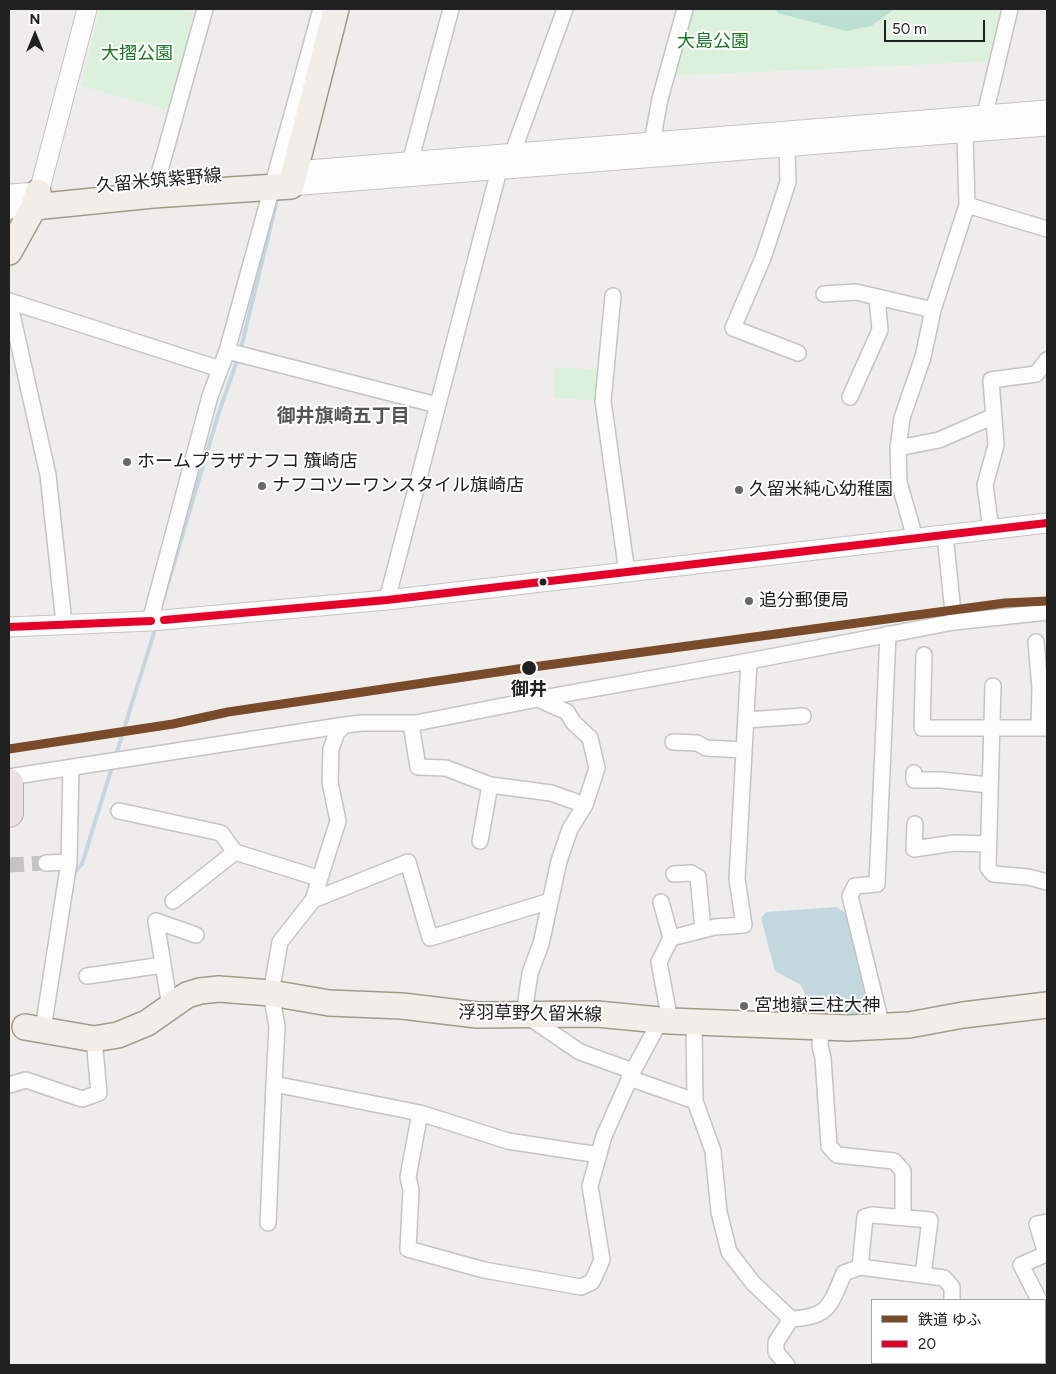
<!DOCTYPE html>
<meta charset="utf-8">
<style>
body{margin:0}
#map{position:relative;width:1056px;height:1374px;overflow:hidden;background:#efedeb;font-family:Figtree,"Noto Sans JP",sans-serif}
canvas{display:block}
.frame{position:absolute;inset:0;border:10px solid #212121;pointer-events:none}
.legend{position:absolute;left:871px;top:1299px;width:175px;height:65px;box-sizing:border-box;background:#fff;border:1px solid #a6a6a6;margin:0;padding:6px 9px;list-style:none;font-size:15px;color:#212121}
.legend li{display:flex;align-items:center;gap:10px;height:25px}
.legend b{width:25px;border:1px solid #a6a6a6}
.north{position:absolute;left:10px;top:10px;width:50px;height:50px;-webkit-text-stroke:4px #fff;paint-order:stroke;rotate:0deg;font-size:14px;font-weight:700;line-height:20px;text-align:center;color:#212121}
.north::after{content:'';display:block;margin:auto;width:18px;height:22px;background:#212121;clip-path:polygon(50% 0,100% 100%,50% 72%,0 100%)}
.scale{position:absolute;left:884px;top:20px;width:101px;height:22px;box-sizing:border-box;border:2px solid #212121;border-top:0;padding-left:6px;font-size:15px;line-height:18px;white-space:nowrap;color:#212121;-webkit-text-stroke:4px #fff;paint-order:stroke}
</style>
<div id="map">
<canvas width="1056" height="1374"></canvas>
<div class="frame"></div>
<ul class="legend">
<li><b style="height:6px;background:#7a4b2a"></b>鉄道 ゆふ</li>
<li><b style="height:6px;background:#e4002b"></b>20</li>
</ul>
<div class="north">N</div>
<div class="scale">50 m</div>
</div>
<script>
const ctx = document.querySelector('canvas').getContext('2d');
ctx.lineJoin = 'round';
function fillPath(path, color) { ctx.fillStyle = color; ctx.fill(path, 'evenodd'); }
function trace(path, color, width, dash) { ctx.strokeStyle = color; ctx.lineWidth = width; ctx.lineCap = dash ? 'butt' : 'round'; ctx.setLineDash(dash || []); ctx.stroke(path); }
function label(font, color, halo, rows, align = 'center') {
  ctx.font = font + ' Figtree,"Noto Sans JP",sans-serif'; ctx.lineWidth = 4; ctx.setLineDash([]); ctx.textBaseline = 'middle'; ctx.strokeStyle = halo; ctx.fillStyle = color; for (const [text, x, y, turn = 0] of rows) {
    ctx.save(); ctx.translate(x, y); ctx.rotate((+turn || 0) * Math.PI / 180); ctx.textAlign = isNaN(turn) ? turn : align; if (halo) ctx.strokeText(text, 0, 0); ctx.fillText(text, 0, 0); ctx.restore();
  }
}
fillPath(new Path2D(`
 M99,9H179L192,13L194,19L171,111L82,86Z
 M687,9H1010L1000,61L668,76Z
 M555,367L606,370L603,401L554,398Z`), '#dcf1dd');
fillPath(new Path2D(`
 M775,9H895L871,26L846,31L778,13Z`), '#bbe0d2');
fillPath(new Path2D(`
 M836,907L846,913L870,1005L866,1013L814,1015L801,985L775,971L761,918L766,912Z`), '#c2d7de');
trace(new Path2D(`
 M240,352L278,196
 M164,597L219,412L238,358
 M115,758L156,626
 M73,874L82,864L113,764`), '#c2d7de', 4);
trace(new Path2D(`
 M9,865L46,863`), '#c6c4c3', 15, [15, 8]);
const minor = new Path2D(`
 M652,142L660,99L685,9
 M787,146L788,182L763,258L733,328L798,353
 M408,170L451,9
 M157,181L205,9
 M967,205L1047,229
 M824,294L856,292L933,310
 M613,296L603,401L627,573
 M9,301L48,475L64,623
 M9,301L220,369
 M227,351L437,405
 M850,397L880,330L877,297
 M898,448L939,440L994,416
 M991,529L985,485L996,445L991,380L1036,374L1047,360
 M945,535L954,622
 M915,538L899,482L898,448L902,418L923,357L933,310L967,205L965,134L985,114L1010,9
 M387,600L499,170L513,152L565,9
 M150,621L210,396L227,351L321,9
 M1036,642L1040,688L1039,728
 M924,655L922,728H1047
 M993,686L988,868L993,874L1028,877L1047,882
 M538,699L567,712L573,722L590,738L597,768L585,805L570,829L559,861L541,944L530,973L524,1014L580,1052L633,1071
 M746,720L803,716
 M411,724L418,767L446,768L490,785
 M673,742L697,743L706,748L744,750
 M914,773V780H941L989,785
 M9,777L345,725
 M119,811L221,833L235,852L318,878
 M915,824L914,849L954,843L988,844
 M480,841L490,785L551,793L585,805
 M46,863L69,862
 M674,874L691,873L698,877L703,930
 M313,900L408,862L430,938L550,901
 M173,901L235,852
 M661,902L671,938
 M87,976L163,965
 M170,1007L156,921L196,935
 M670,1021L659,962L671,938L715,927L744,925L737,879L749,661
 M694,1022L695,1101L713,1151L719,1212L729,1252L753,1283L791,1319
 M821,1027L820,1046L823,1058L829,1146L837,1155L894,1161L903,1171V1217
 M882,1027L850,896L855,886L877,884L888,634
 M43,1029L69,862L71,769
 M629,1078L695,1101
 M9,1085L26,1080L82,1099L99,1093L94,1039
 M420,1113L274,1084L277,1026L271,993L280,942L313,900L338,821L330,782L331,749L337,732L345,725L362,723H416L548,697L749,661L954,622L1047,612
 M599,1155L508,1141L420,1113L408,1177L411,1190L408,1249L484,1270L581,1287L592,1282L602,1260L590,1186L604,1136L633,1071L661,1019
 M268,1223L274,1084
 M860,1267L865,1217L872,1215L930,1220L923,1275
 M1039,1300L1021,1265L1046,1254L1037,1224L1047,1222
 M1012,1363V1365
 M787,1365L776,1352V1342L791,1319C830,1317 830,1305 844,1273L860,1267L944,1278L952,1287V1300`);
const tertiary = new Path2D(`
 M295,171L1047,110
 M291,186L1047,126
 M9,194L39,192L87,9
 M9,209L34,207
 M9,627L151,621L387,600L1047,523`);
const primary = new Path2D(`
 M34,207L153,195L291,186L336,9
 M9,252L34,207L38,192
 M25,1027L94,1039L118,1035L147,1023L187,995L200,991L219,989L271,993L329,1003L402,1006L477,1015L597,1014L670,1021L848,1028L909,1025L963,1015L1047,1005`);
const motorway = new Path2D(`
 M9,783V813`);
trace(minor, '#c5c4c3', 18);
trace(tertiary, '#c5c4c3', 21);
trace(primary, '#a39b8a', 28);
trace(motorway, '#c1a5ac', 30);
trace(minor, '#fdfcfc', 15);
trace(tertiary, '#fdfcfc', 19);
trace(primary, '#f1ede8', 25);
trace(motorway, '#eae2e2', 28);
trace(new Path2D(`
 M164,620L387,600L1047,523
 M9,627L151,621`), '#e4002b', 8);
trace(new Path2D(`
 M9,749L173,724L228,712L518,669L1005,603L1047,601`), '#7a4b2a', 9);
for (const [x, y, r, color] of [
 [127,462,5,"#696868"],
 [262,486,5,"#696868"],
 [739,490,5,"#696868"],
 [543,582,4.5,"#212121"],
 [749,601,5,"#696868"],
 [529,668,8,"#212121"],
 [744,1006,5,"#696868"]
]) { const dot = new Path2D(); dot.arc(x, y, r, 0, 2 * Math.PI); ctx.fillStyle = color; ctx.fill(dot); trace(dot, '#fff', 2); }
label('18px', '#197623', '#fff', [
 ["大島公園",713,42],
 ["大摺公園",137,54]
]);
label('18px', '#212121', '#fff', [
 ["久留米筑紫野線",159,181,-5],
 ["浮羽草野久留米線",530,1014,1]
]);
label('18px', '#212121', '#fff', [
 ["ホームプラザナフコ 籏崎店",137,462],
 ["ナフコツーワンスタイル旗崎店",272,486],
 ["久留米純心幼稚園",749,490],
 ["追分郵便局",759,601],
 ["宮地嶽三柱大神",754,1006]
], 'left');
label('bold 18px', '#212121', '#fff', [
 ["御井",529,690]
]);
label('bold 19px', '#545454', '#fff', [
 ["御井旗崎五丁目",343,416]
]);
</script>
